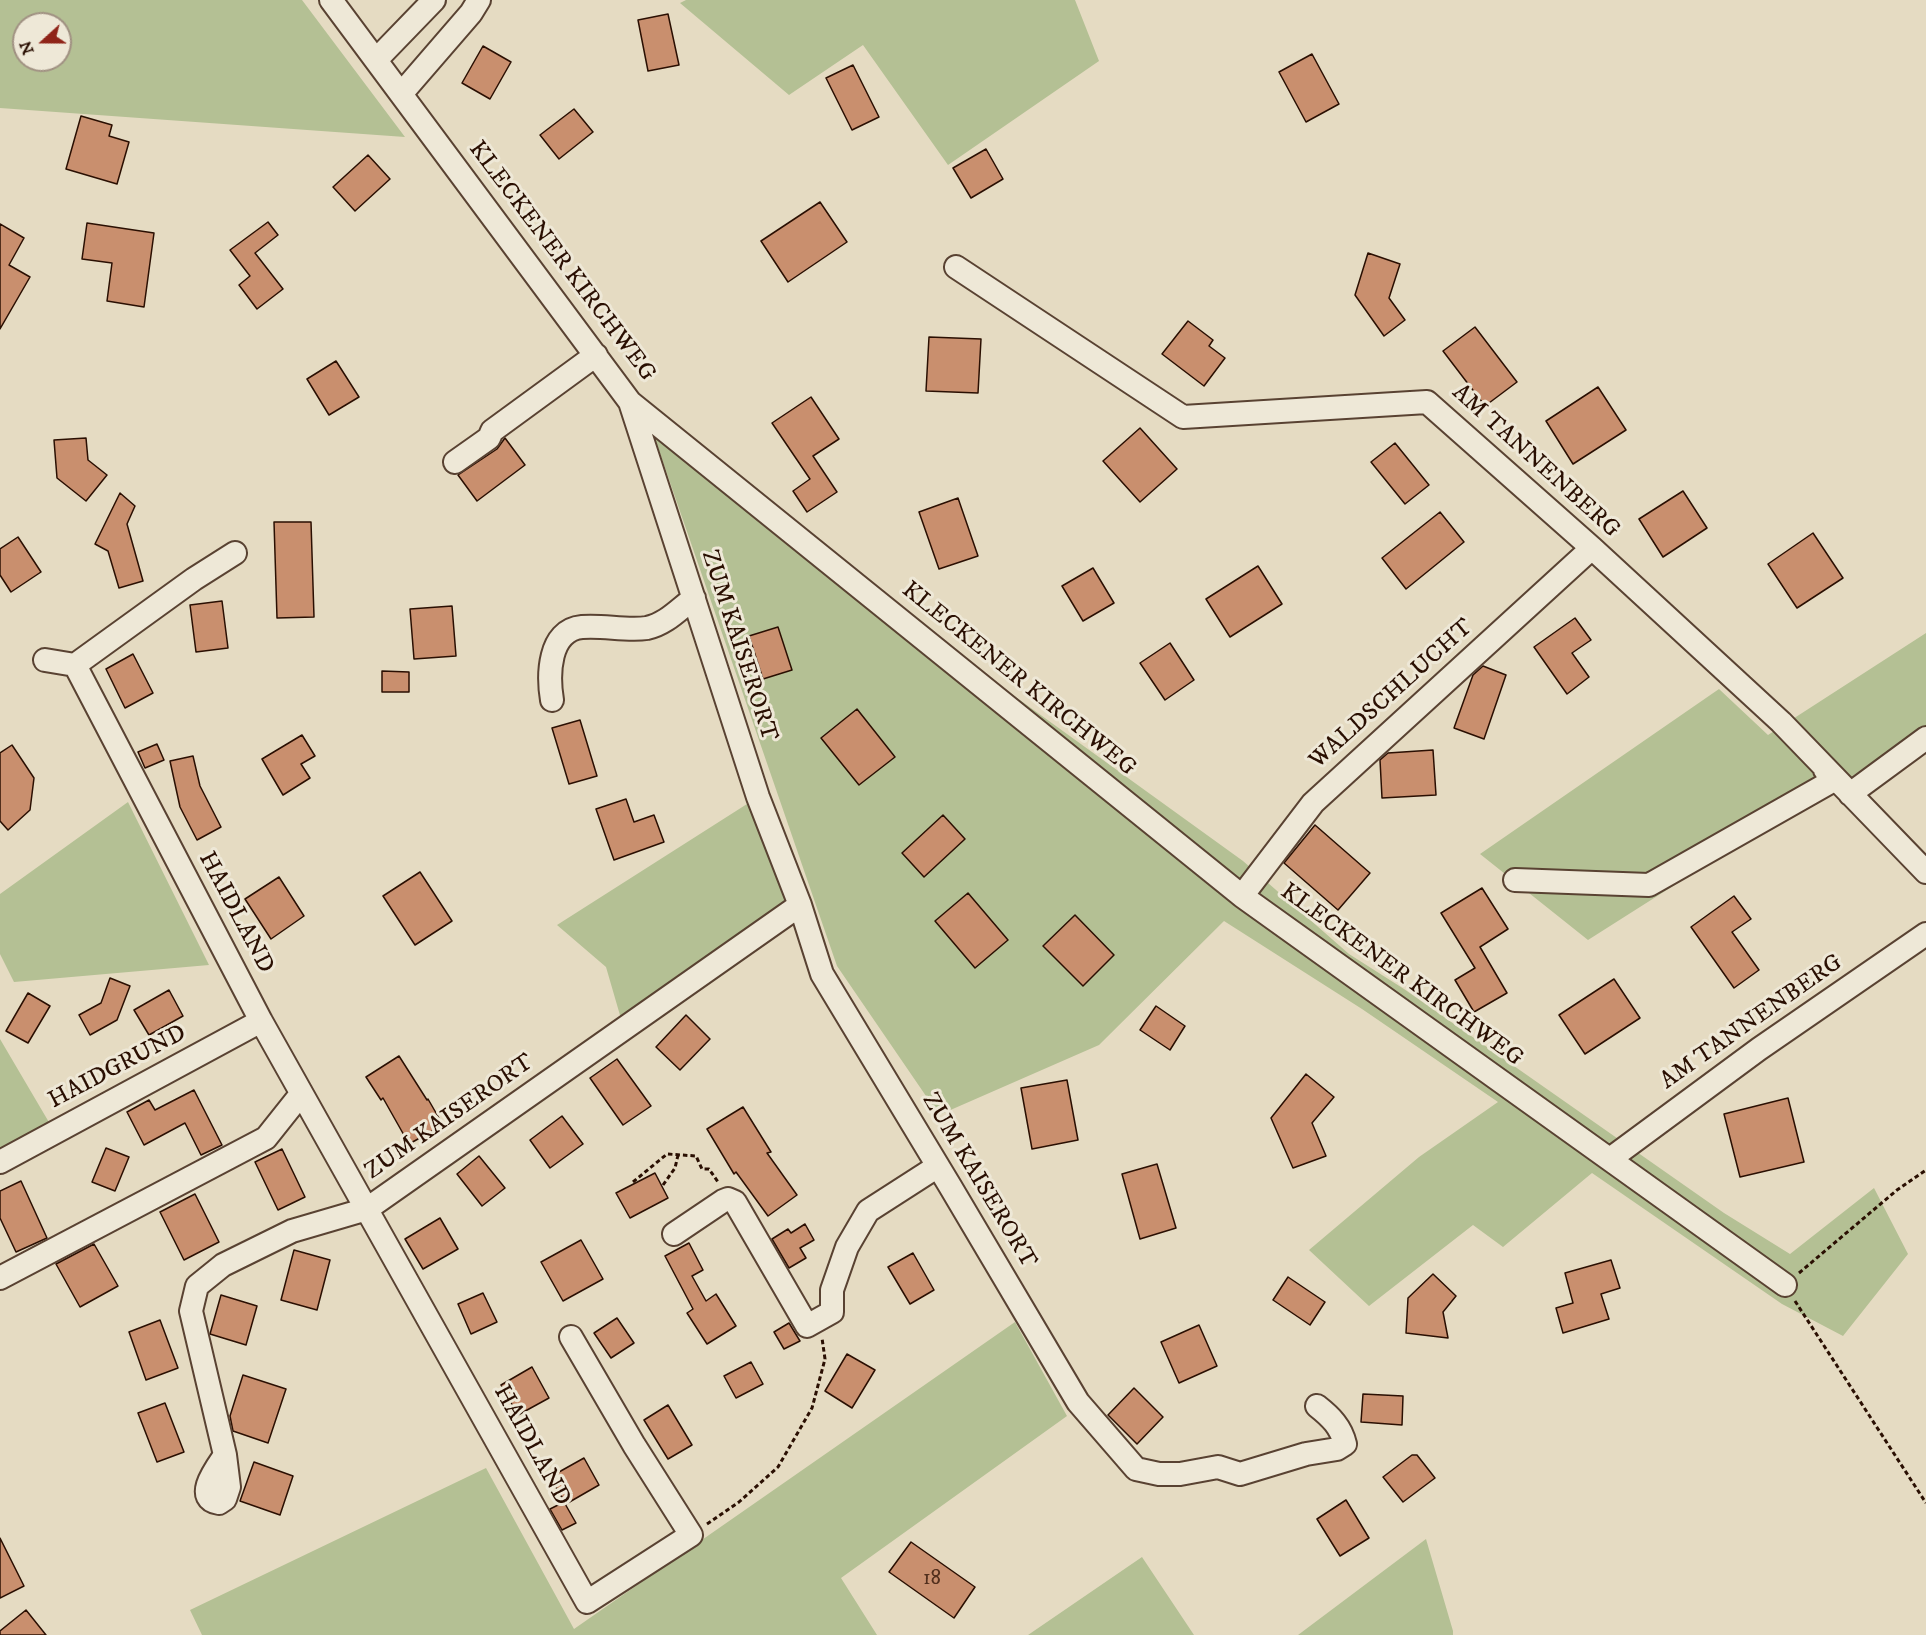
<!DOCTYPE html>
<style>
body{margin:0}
#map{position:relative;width:1926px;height:1635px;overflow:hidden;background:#e5dbc2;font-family:"IM FELL DW Pica",serif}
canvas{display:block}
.north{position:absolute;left:12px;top:12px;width:60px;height:60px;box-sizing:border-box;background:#eee8d7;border:2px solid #a09182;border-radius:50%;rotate:249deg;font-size:16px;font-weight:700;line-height:24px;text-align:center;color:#2a0f02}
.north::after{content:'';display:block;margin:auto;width:21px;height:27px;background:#8f2418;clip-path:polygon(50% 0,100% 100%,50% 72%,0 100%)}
</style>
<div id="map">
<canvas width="1926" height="1635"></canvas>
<div class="north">N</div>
</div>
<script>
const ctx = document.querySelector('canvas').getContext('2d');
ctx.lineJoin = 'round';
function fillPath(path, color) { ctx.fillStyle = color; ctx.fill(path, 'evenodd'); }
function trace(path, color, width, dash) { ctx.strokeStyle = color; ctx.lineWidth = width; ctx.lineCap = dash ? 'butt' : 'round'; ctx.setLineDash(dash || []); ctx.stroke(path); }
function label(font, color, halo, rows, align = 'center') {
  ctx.font = font + ' "IM FELL DW Pica",serif'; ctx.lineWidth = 6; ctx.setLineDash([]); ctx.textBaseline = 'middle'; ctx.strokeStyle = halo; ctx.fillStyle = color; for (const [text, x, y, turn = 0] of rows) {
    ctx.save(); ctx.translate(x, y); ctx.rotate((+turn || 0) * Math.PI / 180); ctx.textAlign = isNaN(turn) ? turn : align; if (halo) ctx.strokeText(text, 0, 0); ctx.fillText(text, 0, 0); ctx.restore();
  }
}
fillPath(new Path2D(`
 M0,0H302L405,137L0,108ZM24,24H60V60H24Z
 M686,0H1075L1099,61L948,165L863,45L789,95L680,3Z
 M654,436L1243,861L1349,954L1404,989L1724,1213L1790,1254L1874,1188L1908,1254L1843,1336L1782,1304L1592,1173L1503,1247L1473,1225L1369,1306L1309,1250L1419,1157L1498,1102L1362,1009L1224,921L1099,1045L939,1115L837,966Z
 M1926,633V726L1830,791L1766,827L1588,940L1480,854L1719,689L1768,735Z
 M758,797L800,905L624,1029L606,967L557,925Z
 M128,802L209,965L14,982L0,954V894Z
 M0,1039L50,1124L0,1150Z
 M1015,1322L1067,1416L841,1578L877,1635H202L190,1610L486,1468L574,1629Z
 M1426,1539L1453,1631V1635H1298Z
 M1142,1557L1194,1635H1028Z`), '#b4c094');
const building = new Path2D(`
 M668,14L679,65L648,71L638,20Z
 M483,46L511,62L490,99L462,83Z
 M1312,54L1339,104L1306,122L1279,72Z
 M853,65L879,117L852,130L826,78Z
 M574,109L593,132L559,159L540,135Z
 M81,116L112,125L109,136L129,142L117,184L66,169Z
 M986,149L1003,179L971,198L953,168Z
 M368,155L390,179L355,211L333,187Z
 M820,202L847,242L788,282L761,241Z
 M268,222L278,235L255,253L283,289L257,309L239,285L250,276L230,250Z
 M87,223L154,233L144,307L107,301L112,263L82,259Z
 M0,224L24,238L9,265L30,277L0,329Z
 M1368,253L1400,264L1389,298L1405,320L1384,336L1355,295Z
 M1188,321L1213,340L1209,346L1225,358L1204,386L1162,354Z
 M1475,327L1517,382L1485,406L1443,351Z
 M929,337L981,339L978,393L926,391Z
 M336,361L359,397L329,415L307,379Z
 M1598,387L1626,430L1573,464L1546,421Z
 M811,397L839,439L813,456L837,492L807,512L793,491L810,479L772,423Z
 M1140,428L1177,469L1140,502L1103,461Z
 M86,438L88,460L107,475L86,501L57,478L54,440Z
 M505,438L525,465L477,501L458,475L497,449Z
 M1395,443L1429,485L1405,504L1371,462Z
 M1683,491L1707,528L1663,557L1639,519Z
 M120,493L135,506L127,524L143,581L119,588L108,551L95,544Z
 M958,498L978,556L939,569L919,512Z
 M1440,512L1464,542L1406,589L1382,558Z
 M274,522H311L314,617L277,618Z
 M1813,533L1843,578L1797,608L1768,564Z
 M18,537L41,572L11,592L0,575V549Z
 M1258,566L1282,604L1230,637L1206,599Z
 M1093,568L1114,603L1083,621L1062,586Z
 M222,601L228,648L196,652L190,605Z
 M452,606L456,656L414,659L410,609Z
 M1575,618L1591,640L1572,653L1589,677L1567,694L1534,647Z
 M778,627L792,670L763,679L749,636Z
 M1170,643L1194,680L1165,700L1140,663Z
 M133,654L153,693L125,708L106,669Z
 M1483,666L1506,675L1484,739L1454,728L1473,675Z
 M382,671L409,672V692H382Z
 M857,709L895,757L859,785L821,738Z
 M580,720L597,776L569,784L552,728Z
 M302,735L315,756L301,764L310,778L283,795L262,759Z
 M157,744L164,760L145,768L138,752Z
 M12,745L34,778L30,810L8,830L0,821V753Z
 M1433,750L1436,795L1382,798L1380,760L1388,753Z
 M193,756L200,786L221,827L197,840L180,807L170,761Z
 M626,799L634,822L654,815L664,842L614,860L596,809Z
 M943,815L965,839L924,877L902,853Z
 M1315,825L1370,873L1338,910L1284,863Z
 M420,872L452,921L415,945L383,896Z
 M279,877L304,916L271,939L245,899Z
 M1482,888L1508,929L1480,947L1507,993L1474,1012L1455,980L1475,968L1441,913Z
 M968,893L1008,940L975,968L935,921Z
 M1734,896L1751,919L1732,932L1759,970L1734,988L1691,927Z
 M1075,915L1114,955L1083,986L1043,946Z
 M110,978L130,986L117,1020L90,1035L79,1015L101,1003Z
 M1614,979L1640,1018L1585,1054L1559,1015Z
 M169,990L183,1016L149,1035L134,1010Z
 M28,993L50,1006L28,1043L6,1031Z
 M1156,1006L1185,1026L1170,1050L1140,1030Z
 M686,1015L710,1039L680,1070L656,1047Z
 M399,1056L427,1100L428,1099L443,1125L409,1144L383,1098L381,1100L366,1077Z
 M617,1059L651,1106L623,1125L590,1078Z
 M1306,1074L1334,1097L1312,1123L1326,1156L1293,1168L1271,1118Z
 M1067,1080L1078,1140L1032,1149L1021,1088Z
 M194,1090L222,1145L201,1155L185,1123L144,1145L127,1112L149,1100L155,1110Z
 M1788,1098L1804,1162L1740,1177L1724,1114Z
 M743,1107L771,1152L767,1153L797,1195L768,1216L736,1172L734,1174L707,1129Z
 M562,1116L583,1144L550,1168L530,1140Z
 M106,1148L129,1157L115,1191L92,1182Z
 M282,1149L305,1197L278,1210L255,1162Z
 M479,1156L505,1188L482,1206L457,1174Z
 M1157,1164L1176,1228L1140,1239L1122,1174Z
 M655,1173L668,1198L630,1218L616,1193Z
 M21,1181L47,1238L16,1252L0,1218V1191Z
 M195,1194L219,1242L184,1260L160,1212Z
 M440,1218L458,1249L423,1269L405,1239Z
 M805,1224L814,1240L800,1248L806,1258L789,1268L772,1239L788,1229L791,1233Z
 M581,1240L603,1279L563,1301L541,1262Z
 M689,1243L703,1270L692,1276L706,1301L716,1294L736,1326L707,1344L687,1313L693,1309L665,1256Z
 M94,1244L118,1286L80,1307L56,1264Z
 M294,1250L330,1260L317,1310L281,1300Z
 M913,1253L934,1290L910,1304L888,1267Z
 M1611,1260L1620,1288L1601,1294L1609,1319L1563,1333L1556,1308L1573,1303L1565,1273Z
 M1433,1274L1456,1296L1443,1312L1448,1338L1406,1333L1408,1298Z
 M1288,1277L1325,1302L1310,1325L1273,1300Z
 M483,1293L497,1322L471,1334L458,1304Z
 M221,1295L257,1306L246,1345L210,1334Z
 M617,1318L634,1343L611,1358L594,1333Z
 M160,1320L178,1368L146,1380L129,1332Z
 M789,1323L800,1341L784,1349L774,1332Z
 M1199,1325L1217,1366L1179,1383L1161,1342Z
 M847,1354L875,1370L852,1408L825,1391Z
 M751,1362L763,1384L736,1398L724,1376Z
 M532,1367L549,1398L518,1415L501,1385Z
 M243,1375L286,1389L268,1443L233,1431L230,1416Z
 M1134,1388L1163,1417L1137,1444L1108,1415Z
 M1363,1394L1403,1396L1402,1425L1361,1422Z
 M165,1403L184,1452L157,1462L138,1413Z
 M668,1405L692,1445L668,1459L644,1420Z
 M1412,1455H1417L1435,1478L1403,1502L1383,1477Z
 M584,1458L599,1485L566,1504L550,1477Z
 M254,1462L293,1476L280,1515L240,1501Z
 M1346,1500L1369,1538L1340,1556L1317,1519Z
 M564,1502L576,1523L562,1530L550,1509Z
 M0,1538L24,1586L0,1598Z
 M911,1542L975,1587L954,1618L889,1572Z
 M26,1610L46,1635H0V1631Z`);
fillPath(building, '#c98f6e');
trace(building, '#2a0f02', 1.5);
const minor = new Path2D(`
 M331,0L630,402L1242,896L1785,1285
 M376,60L434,0
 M401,94L471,13L479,0
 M956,267L1183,417L1427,402L1592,548L1781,722L1926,872
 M630,402L758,797L800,905L822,974L950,1186L1078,1402L1136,1469L1159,1474H1180L1218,1467L1240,1474L1306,1454L1337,1449L1345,1444C1341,1427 1331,1417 1317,1406
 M455,462L489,438L492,431L596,355
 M45,660L75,665L261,1021L587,1602L691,1535L634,1445L571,1337
 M75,665L194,579L235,553
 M552,700C548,676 548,630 582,627C603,625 626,631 647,628C666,624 679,609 694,598
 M1850,794L1926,738
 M1515,880L1649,885L1834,780L1825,770
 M1242,896L1313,803L1592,548
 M1610,1159L1759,1049L1926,934
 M0,1162L261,1021
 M674,1234L723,1201L728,1199L735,1202L807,1326L832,1312V1290L847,1247L868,1211L938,1166
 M0,1278L266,1138L301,1094
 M225,1455C217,1467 192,1499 219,1503L225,1499L229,1487L225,1455L191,1311L197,1286L223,1265L292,1231L367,1209L800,905`);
trace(minor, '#594232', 26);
trace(new Path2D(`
 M633,1182L667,1154L696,1156L702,1169H709L718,1182
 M663,1185L675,1168L678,1155
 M1799,1273L1897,1190L1926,1170
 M1795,1301L1926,1503
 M707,1524L739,1502L778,1467L812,1408L825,1359L822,1338`), '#2a0f02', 3, [4.5, 3]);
trace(minor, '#eee8d7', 22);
label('21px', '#522f1d', null, [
 ["18",932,1580]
]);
label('24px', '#2a0f02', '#eee8d7', [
 ["KLECKENER KIRCHWEG",561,262,53],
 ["AM TANNENBERG",1535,462,42],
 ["ZUM KAISERORT",738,646,72],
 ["KLECKENER KIRCHWEG",1018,680,39],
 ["WALDSCHLUCHT",1392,695,-42],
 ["HAIDLAND",235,913,62],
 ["KLECKENER KIRCHWEG",1401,976,36],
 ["AM TANNENBERG",1752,1023,-35],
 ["HAIDGRUND",118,1068,-28],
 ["ZUM KAISERORT",450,1118,-35],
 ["ZUM KAISERORT",978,1181,59],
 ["HAIDLAND",531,1446,61]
]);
</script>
